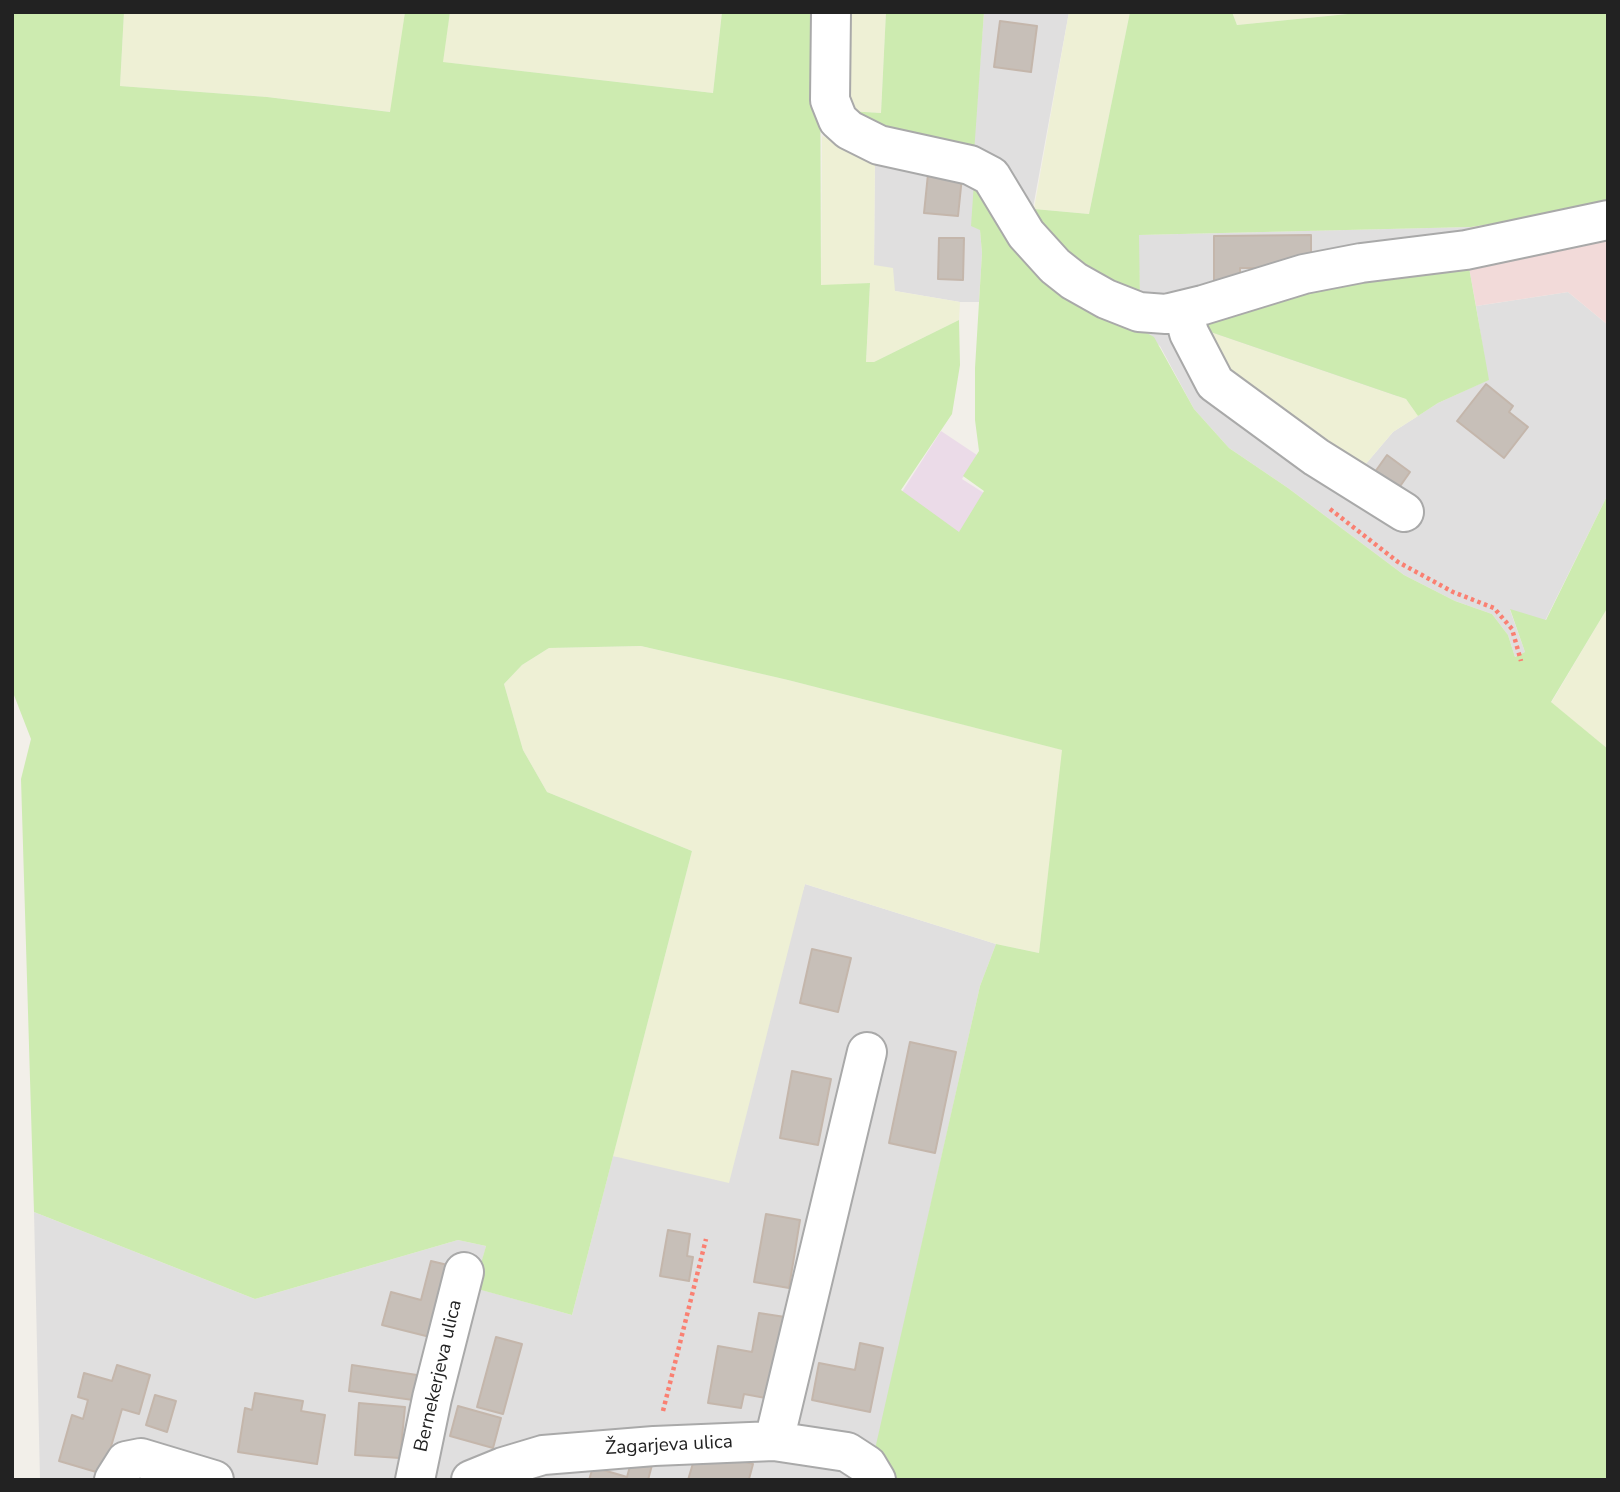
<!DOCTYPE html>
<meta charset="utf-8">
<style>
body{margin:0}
#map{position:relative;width:1620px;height:1492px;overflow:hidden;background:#f2efe9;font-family:"Nunito Sans",sans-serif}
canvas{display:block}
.frame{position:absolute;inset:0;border:14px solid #222;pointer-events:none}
</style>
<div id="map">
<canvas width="1620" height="1492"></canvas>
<div class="frame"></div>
</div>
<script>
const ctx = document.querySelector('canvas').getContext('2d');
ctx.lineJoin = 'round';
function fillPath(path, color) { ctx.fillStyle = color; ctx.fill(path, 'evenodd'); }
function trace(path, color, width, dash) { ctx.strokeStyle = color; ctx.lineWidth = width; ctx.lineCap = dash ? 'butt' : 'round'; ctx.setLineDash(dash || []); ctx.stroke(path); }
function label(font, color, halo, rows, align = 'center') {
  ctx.font = font + ' "Nunito Sans",sans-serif'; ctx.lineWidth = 5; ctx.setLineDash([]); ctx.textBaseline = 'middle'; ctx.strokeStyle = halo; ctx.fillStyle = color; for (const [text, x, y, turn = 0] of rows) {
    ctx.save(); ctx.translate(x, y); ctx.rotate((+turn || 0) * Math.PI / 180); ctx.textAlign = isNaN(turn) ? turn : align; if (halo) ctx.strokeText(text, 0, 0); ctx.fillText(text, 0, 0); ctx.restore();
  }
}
fillPath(new Path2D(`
 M984,12H1069L1030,224L980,229L982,253L979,302H960L895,291L874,265L875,154L973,153Z
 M1471,227L1468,262L1359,472L1393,432L1438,403L1488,380L1476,306L1568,292L1608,325V494L1545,621L1510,610L1525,652L1515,657L1508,635L1492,614L1455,601L1404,575L1288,488L1229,448L1194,409L1160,346L1136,327L1140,300L1138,235Z
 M805,884L996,944L980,986L869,1480H40L34,1212L255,1299L458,1240L486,1246L475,1288L572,1315L613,1156L716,1169Z`), '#e0dfdf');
fillPath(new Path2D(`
 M1608,206V325L1568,292L1476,306L1468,262L1471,227Z`), '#f2dad9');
fillPath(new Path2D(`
 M941,431L977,455L962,479L987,495L961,534L900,495Z`), '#ebdbe8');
fillPath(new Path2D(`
 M124,12H405L391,112L267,97L120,86Z
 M450,12H722L713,93L442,62Z
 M836,12L886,13L881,113L848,111Z
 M1069,12H1130L1089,214L1034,209Z
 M1232,12H1368L1237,25Z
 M822,136L875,154L874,265L893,268L895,291L960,302L959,320L874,362H866L870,283L821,286Z
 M1202,329L1406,399L1418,416L1393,432L1359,472L1219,372Z
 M1608,607V749L1551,703Z
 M641,646L788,680L1063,750L1039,953L996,944L805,884L729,1183L613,1156L692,851L547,792L523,750L504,684L522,665L549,648Z`), '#eef0d5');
fillPath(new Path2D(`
 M12,12H124L120,86L267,97L390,112L405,12H450L443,62L713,93L722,12H820L821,285L870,283L866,362H874L959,320L960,365L952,414L901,490L959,532L984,491L963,476L979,451L975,420V368L982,253L980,230L971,226L974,182L1136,327L1154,337L1194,409L1229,448L1288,488L1404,575L1455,601L1492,614L1508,635L1515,657L1525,652L1510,609L1546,620L1608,494V607L1551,702L1608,749V1480H887L873,1458L980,986L996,944L1039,953L1062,750L788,680L641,646L549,648L522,665L504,684L523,750L547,792L692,851L572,1315L474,1288L486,1246L458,1240L255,1299L34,1212L21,779L31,739L12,690Z
 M886,12H984L974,153L879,132L848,111L881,113Z
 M1130,12H1232L1237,25L1368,12H1608V206L1471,227L1139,235L1140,300L1105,287L1030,224L1034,209L1089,214Z
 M1468,262L1489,380L1438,403L1418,416L1406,399L1202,329L1209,316L1230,308Z`), '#cdebb0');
const building = new Path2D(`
 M1000,21L1037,26L1031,72L994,67Z
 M928,174L962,177L958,216L924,213Z
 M1311,235V268H1240V284H1214V236Z
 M939,238H964L963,280L938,279Z
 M1486,384L1513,406L1509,412L1528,427L1504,458L1457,421Z
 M1387,455L1410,472L1394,495L1370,479Z
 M812,949L851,958L838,1012L800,1003Z
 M910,1042L956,1052L935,1153L889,1143Z
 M792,1071L831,1079L818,1145L780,1138Z
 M766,1214L800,1220L789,1288L754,1282Z
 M668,1230L690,1234L687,1256L693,1257L689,1281L660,1276Z
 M431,1261L456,1267L438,1339L382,1325L391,1292L421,1300Z
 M759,1313L785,1317L771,1399L744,1394L741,1408L708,1403L718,1346L752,1352Z
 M496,1337L522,1344L503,1414L477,1407Z
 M860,1343L883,1348L870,1412L812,1400L819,1363L855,1370Z
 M117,1365L150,1375L139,1414L122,1409L103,1474L59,1461L72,1415L83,1419L88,1400L78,1397L84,1373L112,1381Z
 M352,1365L417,1375L413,1400L349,1391Z
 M255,1393L303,1401L301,1411L325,1415L317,1464L238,1452L245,1408L252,1410Z
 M155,1395L176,1401L167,1432L146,1425Z
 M359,1403L405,1407L400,1458L355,1455Z
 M458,1406L501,1418L493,1448L450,1436Z
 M707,1451L753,1464L749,1479L752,1480H688L694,1460Z
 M632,1459L652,1465L648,1480H589L593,1467L627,1477Z`);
fillPath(building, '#c7bfb8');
trace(building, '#c4b6ab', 2);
const minor = new Path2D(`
 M831,12L830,100L838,120L849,130L879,145L970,165L991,176L1026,234L1055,266L1074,281L1106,299L1139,312L1166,314L1203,305L1304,274L1361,263L1466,250L1608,220
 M1183,310L1189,333L1215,383L1316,457L1404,512
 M774,1441L867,1052
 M114,1480L126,1461L141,1458L214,1480
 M415,1480L432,1398L464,1272
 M471,1480L503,1467L543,1455L654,1446L774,1441L847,1452L867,1465L876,1480`);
trace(minor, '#a9a9a9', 42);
trace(new Path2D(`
 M1330,509L1398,562L1453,592L1494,608L1512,629L1521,661
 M663,1411L706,1239`), '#fa8072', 4.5, [3.5, 3.5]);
trace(minor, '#fff', 38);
label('19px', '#222', '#fff', [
 ["Bernekerjeva ulica",439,1376,-77],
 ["Žagarjeva ulica",669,1446,-3]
]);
</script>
